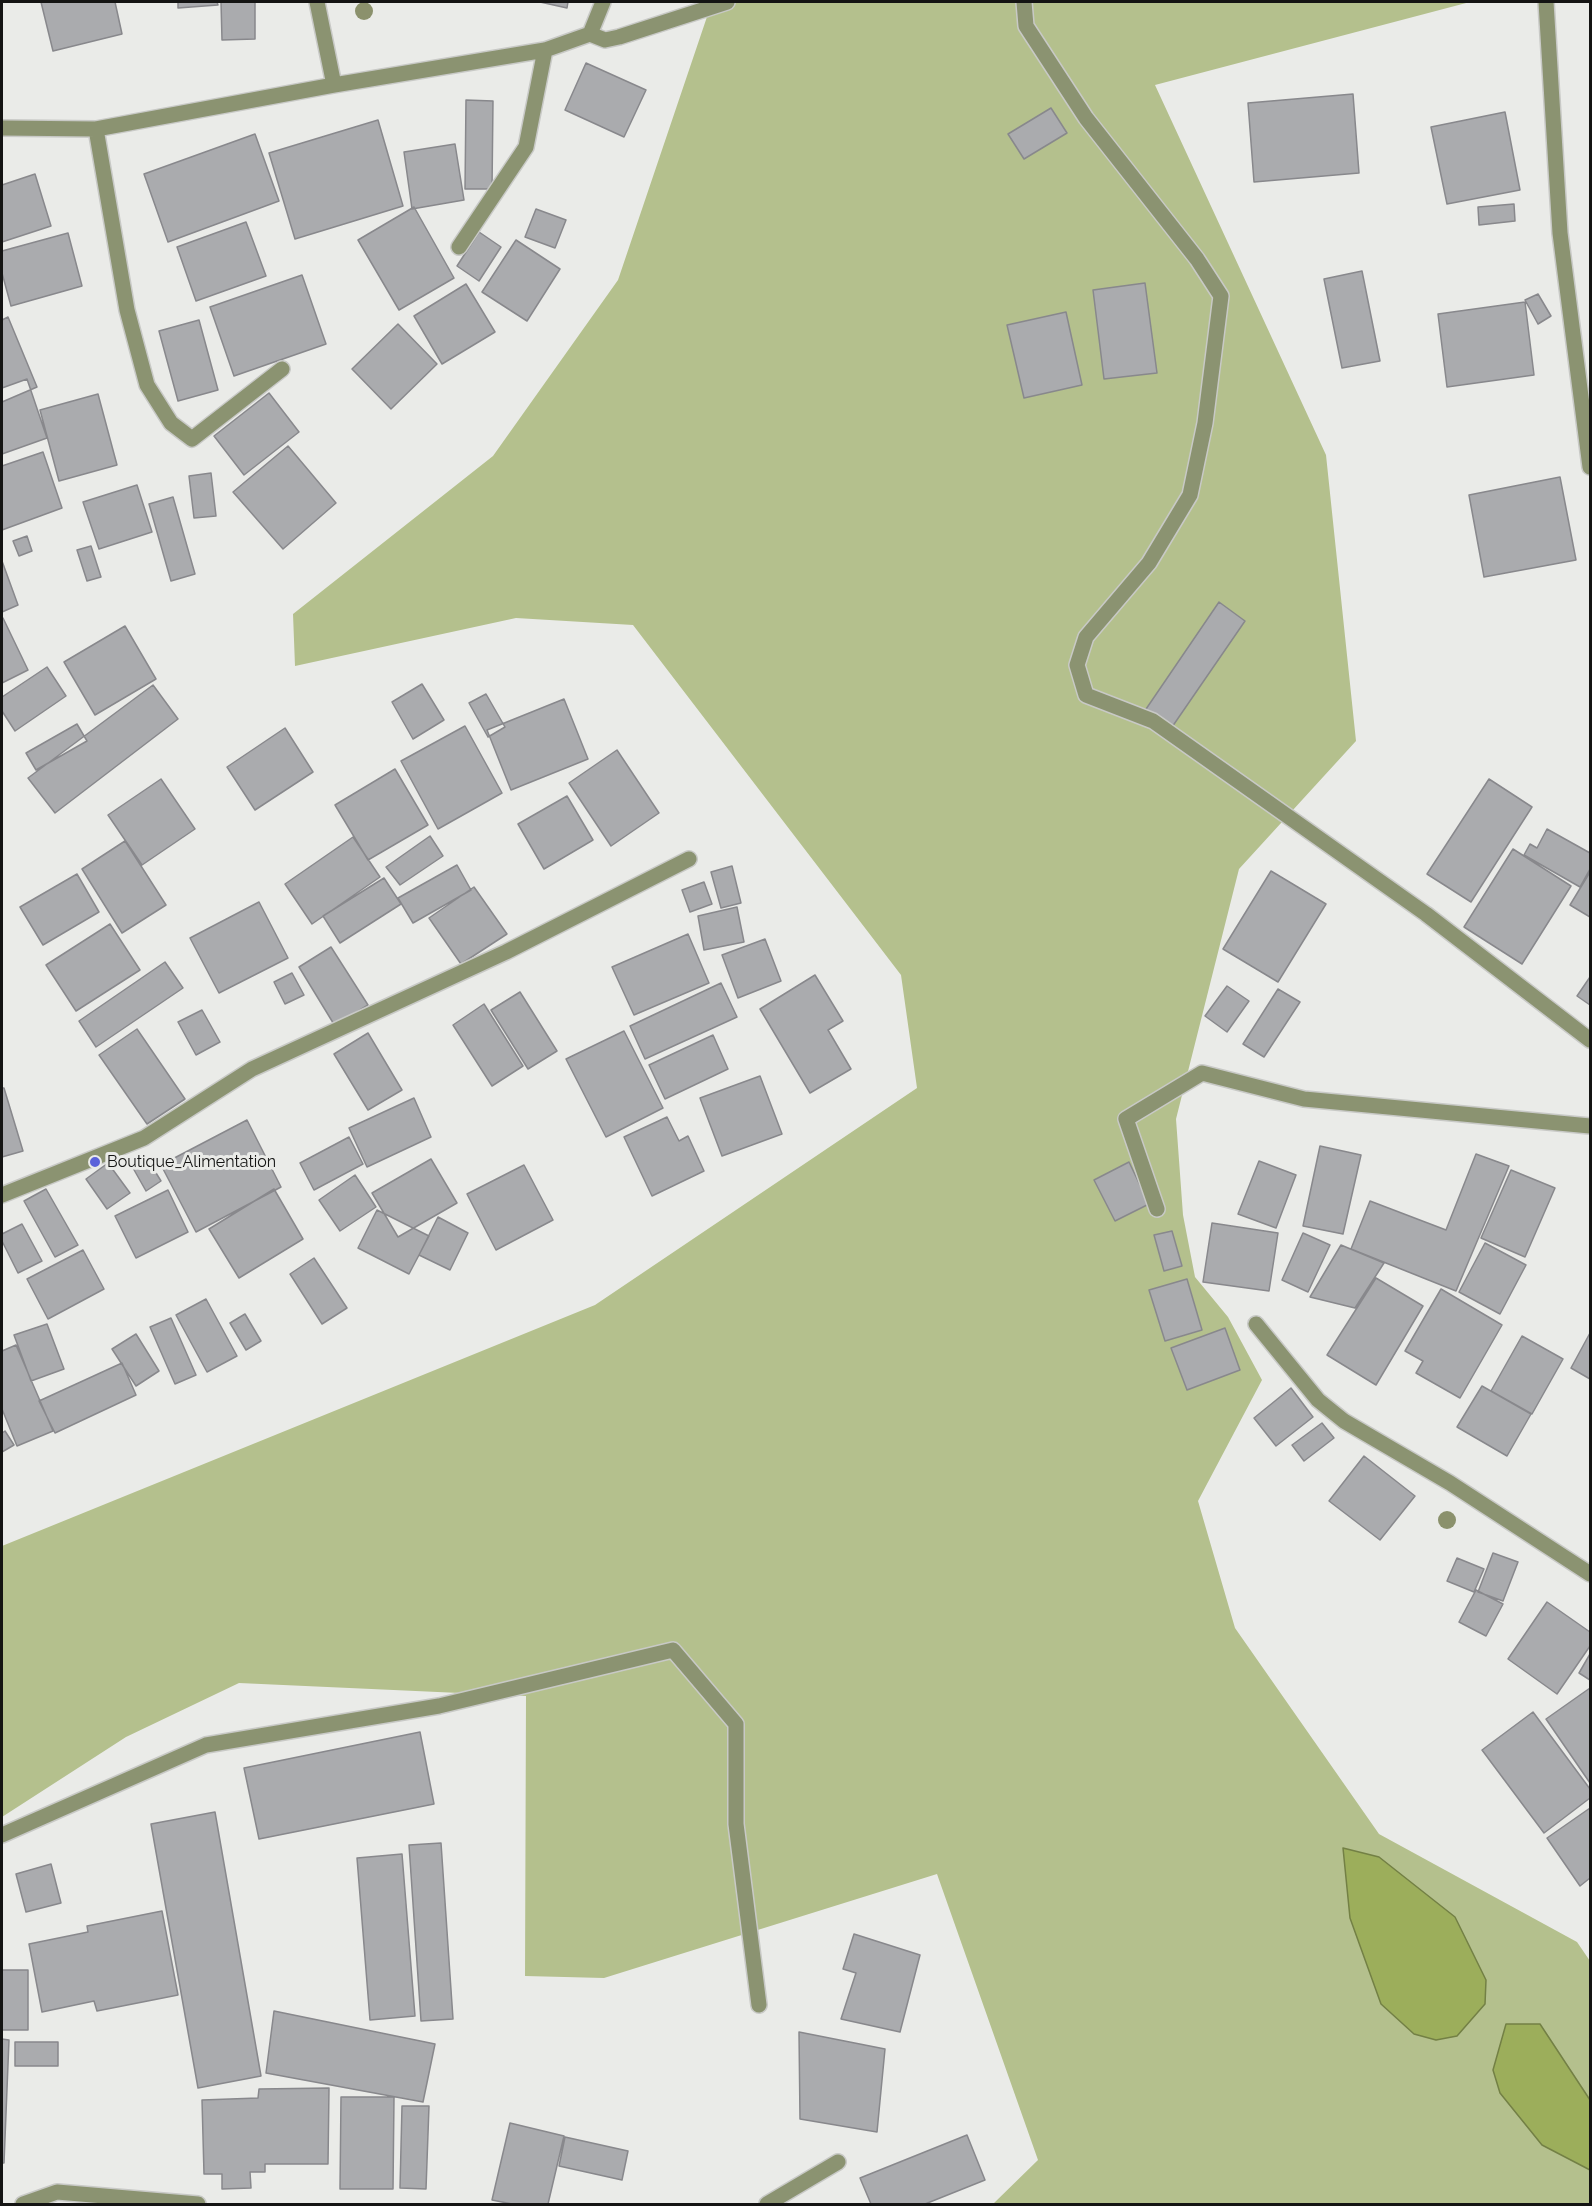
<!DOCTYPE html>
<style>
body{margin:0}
#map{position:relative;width:1592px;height:2206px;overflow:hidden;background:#eaebe8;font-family:Raleway,sans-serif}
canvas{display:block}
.frame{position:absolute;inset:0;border:3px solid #141413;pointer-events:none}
</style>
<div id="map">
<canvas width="1592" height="2206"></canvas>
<div class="frame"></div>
</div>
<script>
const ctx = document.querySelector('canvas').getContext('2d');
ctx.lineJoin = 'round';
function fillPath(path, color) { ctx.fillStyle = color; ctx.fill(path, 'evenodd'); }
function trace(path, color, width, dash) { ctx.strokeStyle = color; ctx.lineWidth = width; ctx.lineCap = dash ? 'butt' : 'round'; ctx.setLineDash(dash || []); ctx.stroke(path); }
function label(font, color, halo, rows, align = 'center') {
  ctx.font = font + ' Raleway,sans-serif'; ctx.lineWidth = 6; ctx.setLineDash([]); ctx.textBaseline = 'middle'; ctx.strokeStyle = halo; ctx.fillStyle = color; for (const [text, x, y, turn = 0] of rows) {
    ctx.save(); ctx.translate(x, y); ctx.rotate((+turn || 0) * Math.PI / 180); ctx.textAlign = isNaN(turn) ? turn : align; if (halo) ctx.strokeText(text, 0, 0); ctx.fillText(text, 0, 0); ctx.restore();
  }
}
fillPath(new Path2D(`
 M712,2H1470L1155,85L1326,455L1356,741L1239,869L1176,1119L1183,1215L1195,1277L1228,1317L1262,1380L1198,1501L1235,1628L1379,1834L1577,1942L1590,1961V2100L1539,2024L1542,2145L1590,2170V2204H993L1038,2160L937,1874L604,1978L525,1976L526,1696L239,1683L126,1737L2,1817V1546L595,1305L917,1088L901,975L633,625L516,618L295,666L293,614L493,456L618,280Z`), '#b4c08d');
const water = new Path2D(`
 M1343,1848L1379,1857L1455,1917L1486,1980L1485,2004L1457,2036L1436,2040L1414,2034L1381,2004L1350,1918Z
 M1506,2024H1540L1590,2100V2170L1542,2145L1500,2093L1493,2070Z`);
fillPath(water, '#9cae5b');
trace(water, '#738045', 1.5);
const building = new Path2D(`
 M41,2H115L122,34L53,51Z
 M178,2H217L218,5L178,8Z
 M221,2H255V39L222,40Z
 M540,2H568L567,8Z
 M586,63L646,90L624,137L565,110Z
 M1353,94L1359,173L1254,182L1248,103Z
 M466,100L493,101L492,189H465Z
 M1051,108L1067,133L1024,159L1008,134Z
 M1505,112L1520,190L1447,204L1431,127Z
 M378,120L403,206L295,239L269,153Z
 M255,134L279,201L168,242L144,174Z
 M455,144L464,200L412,209L404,152Z
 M35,174L51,226L2,242V185Z
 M1514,204L1515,221L1479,225L1478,207Z
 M414,207L454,278L399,310L358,240Z
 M536,209L566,220L555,248L525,237Z
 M246,222L266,276L196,301L177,247Z
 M479,232L501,247L479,281L457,266Z
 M68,233L82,286L11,306L2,273V251Z
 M516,240L560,269L527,321L482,292Z
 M1362,271L1380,361L1342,368L1324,279Z
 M302,275L326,344L234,376L210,307Z
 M1145,283L1157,373L1104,379L1093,290Z
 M466,284L495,332L442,364L414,316Z
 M1538,294L1551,316L1538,324L1525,300Z
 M1525,302L1534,375L1447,387L1438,314Z
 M1066,312L1082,385L1024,398L1007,325Z
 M8,317L37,387L2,402V320Z
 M199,320L218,390L178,401L159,331Z
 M398,324L437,364L391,409L352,369Z
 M27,379L47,438L2,454V388Z
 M269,393L299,432L244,475L214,436Z
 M98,394L117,465L59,481L40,410Z
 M288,446L336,503L283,549L233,492Z
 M43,452L62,508L2,530V466Z
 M211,473L216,516L194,518L189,476Z
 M1560,477L1576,560L1484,577L1469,495Z
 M137,485L152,532L99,549L83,502Z
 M173,497L195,574L171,581L149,504Z
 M27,536L32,551L19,556L13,541Z
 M91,546L101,577L87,581L77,550Z
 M2,561L18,605L2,612Z
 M1219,602L1245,621L1170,730L1144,712Z
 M3,618L28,670L2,683V619Z
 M125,626L156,679L95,715L64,662Z
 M47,667L66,696L15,731L2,711V697Z
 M422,684L444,720L413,739L392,702Z
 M153,685L178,719L55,813L28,778Z
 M486,694L505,727L488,737L469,703Z
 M564,699L588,759L511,790L487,730Z
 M77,724L87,741L36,770L26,753Z
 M465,726L502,793L438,829L401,761Z
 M285,728L313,772L255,810L227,767Z
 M617,750L659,813L611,846L569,783Z
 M395,769L428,825L368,860L335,805Z
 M161,779L195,829L142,865L108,815Z
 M1489,779L1532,807L1471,902L1427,874Z
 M567,796L593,840L544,869L518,824Z
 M1547,829L1590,853V869L1580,887L1524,855L1530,844L1537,848Z
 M430,836L443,856L400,885L386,867Z
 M353,837L380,877L312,924L285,884Z
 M125,841L166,905L122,933L82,869Z
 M1513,849L1571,886L1522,964L1464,927Z
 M457,865L471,890L413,923L398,898Z
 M732,866L741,903L721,908L711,872Z
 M1271,871L1326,904L1278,982L1223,949Z
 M1590,872V917L1570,905Z
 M77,874L99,912L43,945L20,907Z
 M384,878L401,904L340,943L323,916Z
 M704,882L712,904L690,912L682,890Z
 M474,887L507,934L461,964L429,918Z
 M259,902L288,958L219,993L190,938Z
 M737,907L744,942L704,950L698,916Z
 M110,924L140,970L76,1011L46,965Z
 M688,934L709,983L634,1015L612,967Z
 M765,939L781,981L738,998L722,955Z
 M331,947L368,1005L335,1026L299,967Z
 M165,962L183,988L96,1047L79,1021Z
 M292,973L304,995L285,1004L274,982Z
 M815,975L843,1021L828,1030L851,1069L810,1093L760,1009Z
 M1590,977V1005L1577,996Z
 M721,983L737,1017L645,1059L630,1026Z
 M1227,986L1249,1001L1227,1032L1205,1016Z
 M1278,989L1300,1002L1264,1057L1243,1044Z
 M520,992L557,1051L528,1069L491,1010Z
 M484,1004L523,1066L492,1086L453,1025Z
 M202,1010L220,1042L196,1055L178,1022Z
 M137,1029L185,1099L147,1124L99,1055Z
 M624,1031L663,1108L606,1137L566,1059Z
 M368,1033L402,1090L368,1110L334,1054Z
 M713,1035L728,1069L665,1099L649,1065Z
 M760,1076L782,1134L722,1156L700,1098Z
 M2,1088H4L23,1151L2,1157Z
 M414,1098L431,1137L367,1167L349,1128Z
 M667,1117L679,1141L688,1136L704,1171L652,1196L624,1137Z
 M247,1120L281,1187L196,1232L161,1165Z
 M349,1137L363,1164L314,1190L300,1163Z
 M1320,1146L1361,1155L1343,1234L1303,1226Z
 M1476,1154L1509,1166L1456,1291L1351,1249L1370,1201L1446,1230Z
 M431,1159L457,1203L398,1237L372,1193Z
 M148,1160L161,1181L146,1191L133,1168Z
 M1259,1161L1296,1175L1276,1228L1238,1214Z
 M1129,1162L1149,1204L1115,1221L1094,1180Z
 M108,1163L130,1193L107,1209L86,1179Z
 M524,1165L553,1220L496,1250L467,1194Z
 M1511,1170L1555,1188L1525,1257L1481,1238Z
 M355,1175L376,1207L340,1231L319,1200Z
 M46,1189L78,1245L55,1257L24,1201Z
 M274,1189L303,1239L239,1278L209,1229Z
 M168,1190L188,1232L136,1258L115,1216Z
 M377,1210L429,1236L409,1274L358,1248Z
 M438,1217L468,1233L450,1270L419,1255Z
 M1212,1223L1278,1233L1269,1291L1203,1282Z
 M22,1224L42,1261L18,1273L2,1241V1234Z
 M1172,1231L1182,1266L1164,1271L1154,1235Z
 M1303,1233L1330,1245L1308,1292L1282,1280Z
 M1485,1243L1526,1265L1500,1314L1459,1292Z
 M1341,1245L1384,1263L1355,1308L1310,1297Z
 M83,1250L104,1289L48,1319L27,1279Z
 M314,1258L347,1308L322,1324L290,1274Z
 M1376,1278L1423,1306L1376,1385L1327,1355Z
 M1187,1279L1202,1330L1165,1341L1149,1290Z
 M1441,1289L1502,1325L1460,1398L1416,1373L1423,1361L1405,1351Z
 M206,1299L237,1356L207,1372L176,1315Z
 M245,1314L261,1341L246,1350L230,1323Z
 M171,1318L196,1375L175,1384L150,1327Z
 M47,1324L64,1369L31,1381L14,1335Z
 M1225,1328L1240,1370L1187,1390L1171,1348Z
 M1590,1333V1379L1571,1368Z
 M136,1334L159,1371L136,1386L112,1349Z
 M1522,1336L1563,1359L1532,1414L1491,1391Z
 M16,1345L53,1431L17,1446L2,1409V1351Z
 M122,1363L136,1395L55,1433L39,1401Z
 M1482,1386L1531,1414L1507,1456L1457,1427Z
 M1291,1388L1313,1417L1276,1446L1254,1418Z
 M1322,1423L1334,1438L1304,1461L1292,1445Z
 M5,1431L14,1445L2,1452V1433Z
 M1364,1456L1415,1496L1380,1540L1329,1501Z
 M1493,1553L1518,1562L1503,1601L1478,1592Z
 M1457,1558L1484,1569L1474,1592L1447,1581Z
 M1476,1590L1503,1604L1486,1636L1459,1622Z
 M1547,1602L1590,1632V1646L1557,1694L1508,1659Z
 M1590,1654V1680L1579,1673Z
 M1590,1688V1783L1546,1719Z
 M1533,1712L1590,1789V1798L1544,1833L1482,1750Z
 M420,1732L434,1804L259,1839L244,1768Z
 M1590,1808V1878L1580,1886L1547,1838Z
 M215,1812L261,2076L198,2088L151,1824Z
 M441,1843L453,2019L421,2021L409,1845Z
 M402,1854L415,2016L370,2020L357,1858Z
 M51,1864L61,1903L26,1912L16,1874Z
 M162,1911L178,1995L97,2011L94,2001L42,2012L29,1944L88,1932L87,1926Z
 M854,1934L920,1955L900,2032L841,2019L856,1973L843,1969Z
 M2,1970H28V2030H2Z
 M274,2011L435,2044L423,2102L266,2073Z
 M799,2032L885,2049L877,2132L800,2119Z
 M2,2039L9,2040L4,2163H2Z
 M15,2042H58V2066H15Z
 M329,2088L328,2164H265V2172H250L251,2188L222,2189V2174H204L202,2100L258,2098L259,2089Z
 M341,2097H394L393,2189H340Z
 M402,2106H429L426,2189L400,2188Z
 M510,2123L564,2136L548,2204H512L492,2200Z
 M967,2135L985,2180L925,2204H871L860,2178Z
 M565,2137L628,2151L622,2180L559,2166Z`);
fillPath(building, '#aaabae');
trace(building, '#88888c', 1.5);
const minor = new Path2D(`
 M317,2L334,85
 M1024,2L1026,26L1086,118L1197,259L1221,296L1205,423L1190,495L1149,563L1086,637L1077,665L1086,695L1153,721L1426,914L1590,1040
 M1546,2L1560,233L1590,467
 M590,34L605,40L619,37L727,2
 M2,128L96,129L334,85L545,50L590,34L603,2
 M96,129L127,310L147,385L171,423L192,439L282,369
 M459,247L526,147L545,50
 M2,1195L144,1138L252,1069L506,952L689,859
 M1157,1209L1126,1119L1202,1073L1304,1099L1590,1126
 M1256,1324L1318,1400L1344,1421L1450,1483L1590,1574
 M2,1835L206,1745L439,1706L673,1650L736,1724V1824L759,2005
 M23,2204L57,2192L198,2204
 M767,2204L838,2162`);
trace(minor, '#c8c9c6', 18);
trace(minor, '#8b9371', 15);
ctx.fillStyle = '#8b916c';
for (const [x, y] of [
 [364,11],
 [1447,1520]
]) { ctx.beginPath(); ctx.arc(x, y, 9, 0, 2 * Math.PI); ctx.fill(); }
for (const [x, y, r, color] of [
 [95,1162,6,"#5b62da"]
]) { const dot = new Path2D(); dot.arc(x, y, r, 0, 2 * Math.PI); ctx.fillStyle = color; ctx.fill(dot); trace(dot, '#eaebe8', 2); }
label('16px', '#141413', '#eaebe8', [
 ["Boutique_Alimentation",107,1162]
], 'left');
</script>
